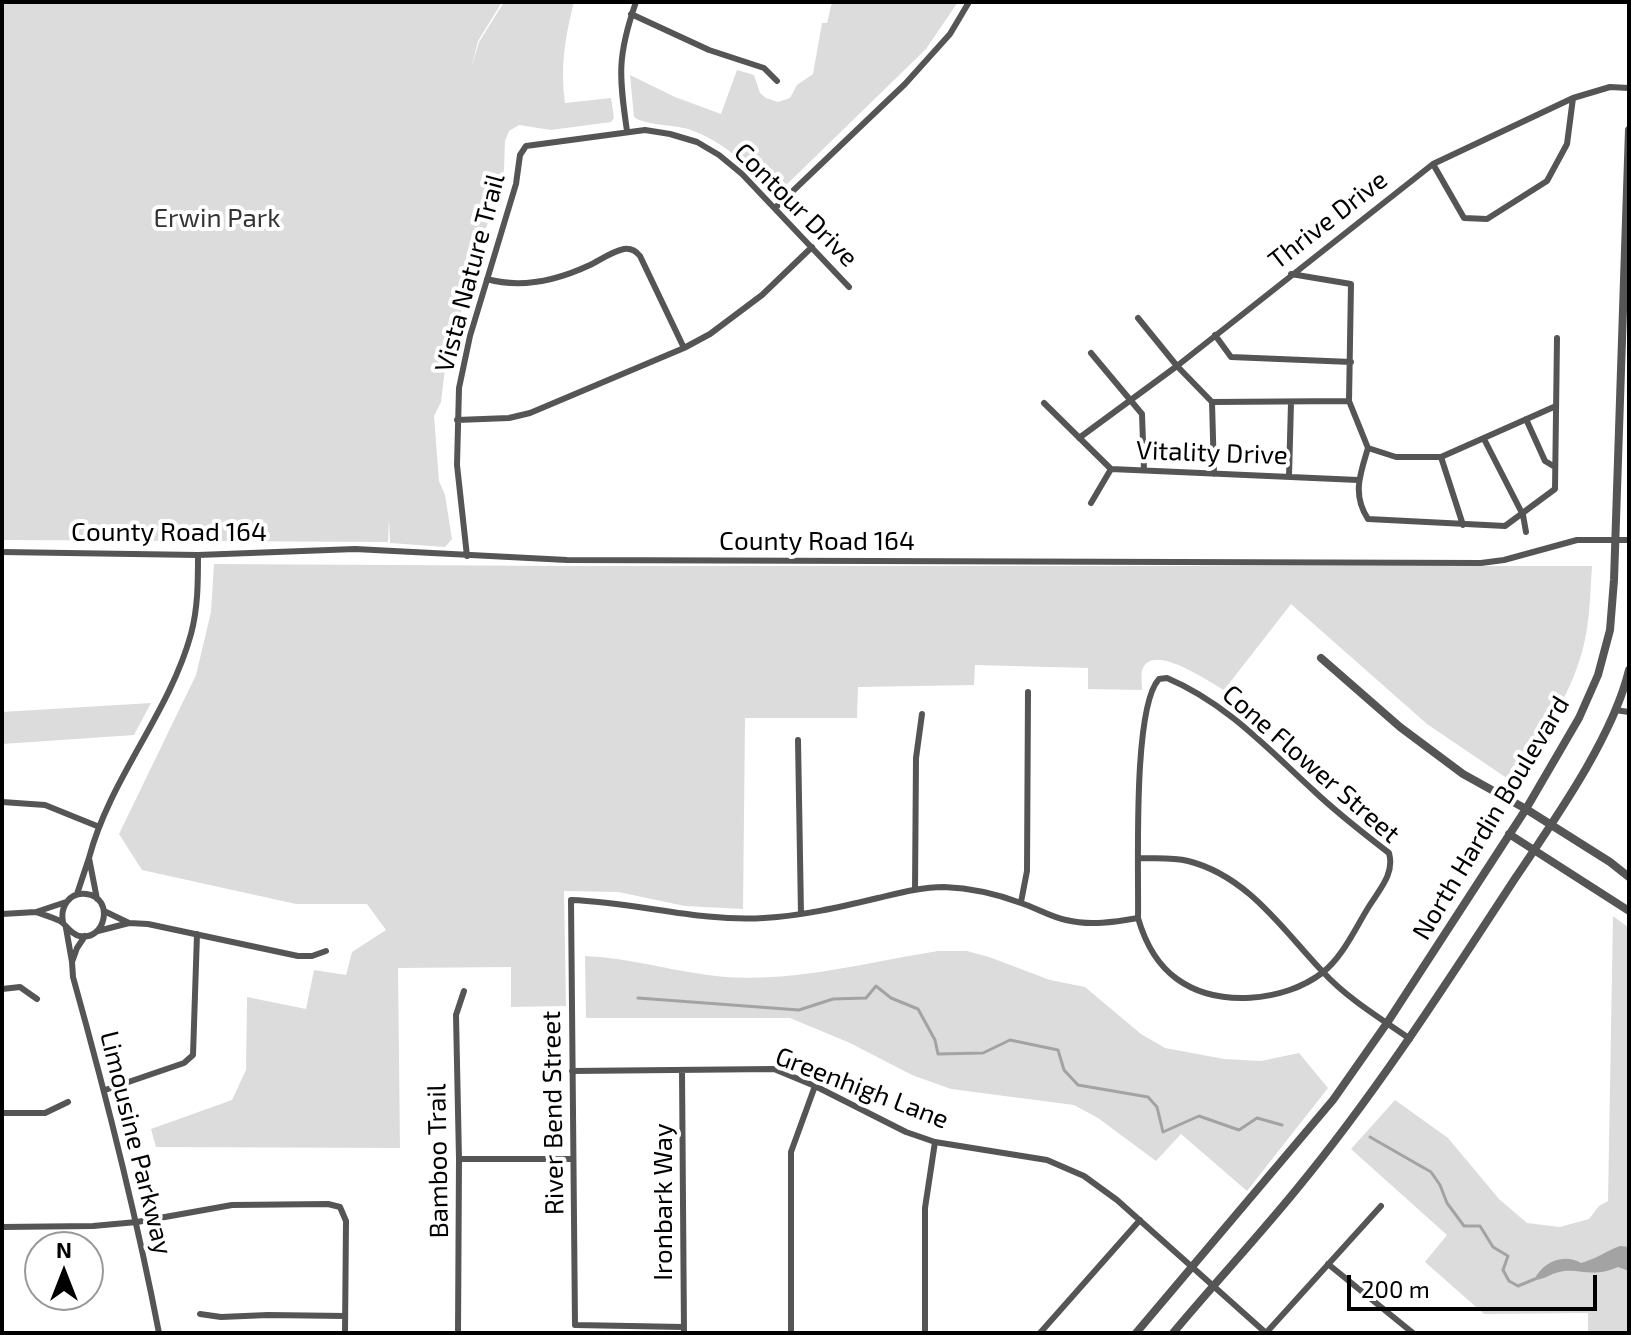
<!DOCTYPE html>
<style>
body{margin:0}
#map{position:relative;width:1631px;height:1335px;overflow:hidden;background:#fff;font-family:"Exo 2",sans-serif}
canvas{display:block}
.frame{position:absolute;inset:0;border:4px solid #000;pointer-events:none}
.north{position:absolute;left:24px;top:1231px;width:80px;height:80px;box-sizing:border-box;background:#fff;border:2px solid #999;border-radius:50%;rotate:0deg;font-size:22px;font-weight:700;line-height:32px;text-align:center;color:#000}
.north::after{content:'';display:block;margin:auto;width:28px;height:36px;background:#000;clip-path:polygon(50% 0,100% 100%,50% 72%,0 100%)}
.scale{position:absolute;left:1347px;top:1275px;width:250px;height:36px;box-sizing:border-box;border:4px solid #000;border-top:0;padding-left:10px;font-size:24px;line-height:28px;white-space:nowrap;color:#000;-webkit-text-stroke:6px #fff;paint-order:stroke}
</style>
<div id="map">
<canvas width="1631" height="1335"></canvas>
<div class="frame"></div>
<div class="north">N</div>
<div class="scale">200 m</div>
</div>
<script>
const ctx = document.querySelector('canvas').getContext('2d');
ctx.lineJoin = 'round';
function fillPath(path, color) { ctx.fillStyle = color; ctx.fill(path, 'evenodd'); }
function trace(path, color, width, dash) { ctx.strokeStyle = color; ctx.lineWidth = width; ctx.lineCap = dash ? 'butt' : 'round'; ctx.setLineDash(dash || []); ctx.stroke(path); }
function label(font, color, halo, rows, align = 'center') {
  ctx.font = font + ' "Exo 2",sans-serif'; ctx.lineWidth = 8; ctx.setLineDash([]); ctx.textBaseline = 'middle'; ctx.strokeStyle = halo; ctx.fillStyle = color; for (const [text, x, y, turn = 0] of rows) {
    ctx.save(); ctx.translate(x, y); ctx.rotate((+turn || 0) * Math.PI / 180); ctx.textAlign = isNaN(turn) ? turn : align; if (halo) ctx.strokeText(text, 0, 0); ctx.fillText(text, 0, 0); ctx.restore();
  }
}
fillPath(new Path2D(`
 M2,2H502L478,41L471,69L479,42L504,2H574C565,36 560,68 565,103L611,98L614,118L611,122L551,130L519,125L509,131L505,141L504,170L494,210L472,258L463,307L447,352L441,402L434,416L439,481L445,495L452,539L445,547L390,543L389,519L388,542L2,540Z
 M832,2H958L926,49L778,193L773,192C748,166 724,141 688,129C674,125 644,125 634,117L630,75L675,97L721,114L737,70L754,75L760,93L766,98L778,102L790,98L797,85L813,74L822,23H827Z
 M214,564L567,566H1592C1590,595 1590,624 1582,652C1569,699 1539,741 1514,783L1427,724L1291,604L1224,690C1209,682 1150,640 1142,671C1141,676 1142,684 1142,690L1088,689V668L975,665L974,685L858,687L857,718H745L743,909L685,906L618,892L564,891L566,1006L511,1007V967L398,968L400,1148L156,1147L151,1129L232,1100L246,1070L247,997L306,1009L314,970L346,975L352,952L386,930L367,904H296L142,870L119,834L196,675L211,612Z
 M151,703L134,735L2,744V712Z
 M1613,916L1629,928V1333H1588V1313L1484,1314L1425,1262L1447,1235L1351,1149L1395,1100L1448,1138L1499,1199L1527,1223L1560,1227L1589,1219L1599,1206L1608,1201Z
 M938,951H967L989,957L1050,980L1085,987L1141,1034L1165,1048L1224,1059L1261,1061L1299,1053L1328,1088L1247,1191L1181,1134L1156,1161L1098,1118L1074,1105L951,1089L912,1075L850,1043L790,1018H586L585,956C633,958 678,973 725,977C796,982 869,962 938,951Z`), '#dcdcdc');
fillPath(new Path2D(`
 M1620,1246L1629,1247V1271L1618,1267C1590,1279 1579,1267 1559,1272C1550,1274 1544,1280 1534,1280C1543,1262 1563,1253 1581,1263C1596,1259 1606,1251 1620,1246Z`), '#a3a3a3');
trace(new Path2D(`
 M638,998L799,1010L833,999L866,998L876,986L891,998L918,1009L935,1040L938,1054L983,1053L1010,1040L1058,1050L1064,1070L1078,1085L1148,1097L1157,1107L1163,1132L1199,1116L1239,1130L1257,1118L1282,1125
 M1370,1137L1431,1172L1440,1185L1447,1203L1464,1226H1480L1493,1247L1508,1256L1503,1270L1509,1281L1518,1286L1535,1279`), '#a3a3a3', 3);
trace(new Path2D(`
 M631,14L709,50L764,68L777,81
 M627,131C619,76 617,56 636,2
 M1433,164L1464,218L1487,219L1547,181L1567,144L1573,98
 M775,208L905,84L950,34L969,2
 M1291,274L1351,284L1349,401L1368,448
 M487,279C522,289 558,280 590,265C600,260 613,251 624,249C631,248 636,251 640,256L684,348
 M1138,318L1177,366L1212,402L1349,401
 M1215,335L1231,357L1351,362
 M1091,353L1142,414L1144,470
 M1212,402L1214,474
 M1044,403L1111,469L1358,480
 M1526,419L1545,461L1555,467
 M457,420L509,418L530,413L684,348L710,334L762,295L812,247
 M1079,438L1177,366L1433,164L1573,98L1610,87L1629,88
 M1484,439L1523,515L1526,532
 M1368,448C1360,474 1352,495 1368,519L1505,526L1555,489L1557,338
 M1368,448L1396,457H1441L1556,406
 M1441,457L1463,525
 M1289,476L1291,403
 M1091,503L1111,469
 M2,552L198,555L355,549L567,560L1481,563L1504,560L1577,540H1629
 M467,556L457,465L459,388L470,336L516,184L520,155L526,146L645,130L670,134L697,142L719,155L742,174L849,287
 M1167,678C1226,703 1267,748 1313,790C1337,813 1363,833 1389,853C1395,874 1379,890 1368,908C1355,929 1342,958 1322,973C1284,1002 1217,1008 1177,979C1156,964 1145,942 1138,918C1139,873 1132,708 1159,679Z
 M1615,710L1629,712
 M798,740L801,914
 M2,802L45,805L97,826
 M89,858C110,778 169,714 191,634C198,608 198,582 198,555
 M1139,858C1155,859 1172,857 1188,861C1248,876 1283,930 1323,972C1348,999 1380,1018 1410,1039
 M915,890L916,758L922,714
 M77,894L89,858L97,899
 M1021,902L1027,871L1028,692
 M2,914L36,912
 M63,922C60,907 69,892 86,894C115,897 106,942 79,936C69,933 67,925 60,921C53,917 44,915 36,912L66,902
 M129,923L148,924L298,956H312L326,951
 M66,928L72,962L77,948L85,936
 M98,931L129,923L104,911
 M72,962L73,977C106,1095 136,1213 159,1333
 M2,989L20,987L37,999
 M572,1071L774,1069L815,1086L906,1132L935,1142L1047,1160L1084,1176L1117,1200L1266,1333L1381,1206
 M682,1071L684,1333
 M105,1090L184,1063L193,1055L197,934
 M2,1113H45L68,1102
 M459,1159H573
 M2,1227L93,1226L137,1222L232,1205L328,1204L340,1207L346,1221L345,1333
 M1328,1264L1413,1333
 M200,1314L221,1317L268,1315L345,1316
 M683,1327L575,1325L571,900C636,902 698,922 764,918C802,916 840,907 878,898C899,893 921,887 944,887C969,888 997,894 1021,903C1036,908 1051,917 1066,920C1090,926 1115,922 1138,918
 M458,1333L459,1159L456,1015L464,991
 M791,1333V1152L815,1086
 M925,1333V1208L935,1142
 M1040,1333L1140,1220`), '#555', 6);
trace(new Path2D(`
 M1321,658L1400,727L1463,774L1526,809L1610,862L1629,877
 M1509,834L1629,911
 M1136,1333L1333,1100L1387,1023L1526,809L1579,718L1598,675L1610,630L1614,580L1629,130
 M1173,1333C1213,1285 1256,1239 1296,1190C1377,1092 1446,984 1516,877C1555,819 1613,737 1629,670`), '#555', 8);
label('26px', '#000', '#fff', [
 ["Contour Drive",796,205,45],
 ["Thrive Drive",1328,220,-38],
 ["Vista Nature Trail",470,273,-75],
 ["Vitality Drive",1212,453,2],
 ["County Road 164",169,532],
 ["County Road 164",817,541],
 ["Cone Flower Street",1311,764,41],
 ["North Hardin Boulevard",1491,818,-59],
 ["Greenhigh Lane",862,1088,21],
 ["River Bend Street",553,1113,-91],
 ["Limousine Parkway",136,1143,76],
 ["Bamboo Trail",438,1161,-91],
 ["Ironbark Way",663,1202,-90]
]);
label('26px', '#333', '#fff', [
 ["Erwin Park",217,218]
]);
</script>
